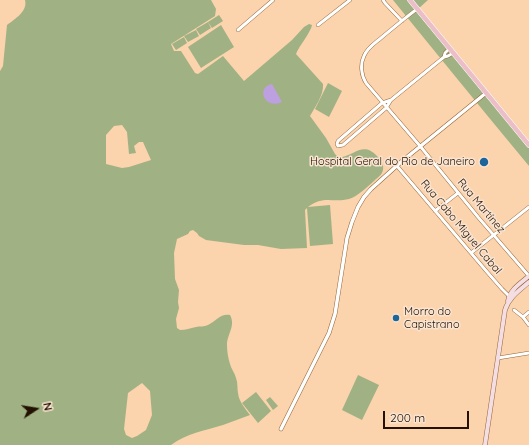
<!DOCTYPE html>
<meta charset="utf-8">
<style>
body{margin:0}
#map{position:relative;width:529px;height:445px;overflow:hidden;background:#fbd3ac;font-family:Quicksand,sans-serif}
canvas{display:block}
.north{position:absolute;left:16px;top:389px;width:40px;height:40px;-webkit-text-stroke:3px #f9e4d1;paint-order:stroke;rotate:78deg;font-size:11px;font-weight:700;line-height:16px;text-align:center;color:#231101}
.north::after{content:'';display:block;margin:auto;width:14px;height:18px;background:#231101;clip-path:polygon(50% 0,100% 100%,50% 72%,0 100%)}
.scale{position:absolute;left:383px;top:411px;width:86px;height:18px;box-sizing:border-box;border:2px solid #231101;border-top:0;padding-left:5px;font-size:12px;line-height:14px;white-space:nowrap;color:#231101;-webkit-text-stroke:3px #f9e4d1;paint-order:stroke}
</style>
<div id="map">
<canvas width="529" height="445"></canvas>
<div class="north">N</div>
<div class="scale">200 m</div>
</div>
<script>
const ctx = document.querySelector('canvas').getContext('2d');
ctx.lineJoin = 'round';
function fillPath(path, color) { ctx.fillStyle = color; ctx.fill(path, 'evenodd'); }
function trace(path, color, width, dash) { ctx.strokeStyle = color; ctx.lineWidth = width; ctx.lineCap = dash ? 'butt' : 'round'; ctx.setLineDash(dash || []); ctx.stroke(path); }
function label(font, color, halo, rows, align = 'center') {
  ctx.font = font + ' Quicksand,sans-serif'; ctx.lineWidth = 3; ctx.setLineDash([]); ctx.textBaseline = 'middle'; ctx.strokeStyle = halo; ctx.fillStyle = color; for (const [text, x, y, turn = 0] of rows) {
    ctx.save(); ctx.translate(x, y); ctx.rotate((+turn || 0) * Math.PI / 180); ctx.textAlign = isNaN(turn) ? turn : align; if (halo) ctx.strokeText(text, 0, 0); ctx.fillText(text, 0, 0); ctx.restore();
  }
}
fillPath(new Path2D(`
 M25,0H211L216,9L215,16L171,44L174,51H181L195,73L198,74L223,56L244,81L292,40L304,27L309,24L312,25C311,32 299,46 296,54L323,84C324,95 315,107 310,116L326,138L335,154L339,158C355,155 363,141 377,156C381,160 384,164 383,170C382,175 377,178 374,181C366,188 358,196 349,199C333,203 323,195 308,207L330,205L333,244L310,246L307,208L305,210L307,248L281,249L258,245H244L206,240L199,236L197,233L193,230L190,231L188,234L177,239L174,253L175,279L179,290L178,302L179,308L176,319L177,328L180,330C186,330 190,328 196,327C200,326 204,327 208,325C216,321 221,313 230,315C236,326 227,334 227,345C227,351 228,358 230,364C231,369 235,373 236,378C238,383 237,388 238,393C239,402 245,408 250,415C241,418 232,422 223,425C204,431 187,433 171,445H0V71L3,66L7,25C15,19 28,11 25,0ZM122,125L127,132L129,154L136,153L134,146L139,142H143L151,160L129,167L122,168L106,164V135L114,126ZM142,383L150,391L152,415L146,430L137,436L132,438L126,435L124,429L128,393Z
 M393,0H428L418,9L529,144V166C483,111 438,55 393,0Z
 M219,15L223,21L212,28L208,22Z
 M208,22L211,28L200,35L196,29Z
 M221,25L234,47L201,68L188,47Z
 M196,30L199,36L188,42L184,36Z
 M184,37L187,43L176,50L172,44Z
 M328,83L342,91L329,117L315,109Z
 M358,375L379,385L362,420L342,410Z
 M256,392L271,411L258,423L242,403Z
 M270,397L278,406L273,410L266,400Z`), '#a0b283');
fillPath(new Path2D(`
 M272,84L282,102C265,110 255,88 272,84Z`), '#bda0e0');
const minor = new Path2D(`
 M383,0L385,3L402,21
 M417,9C405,18 393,28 381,38C375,43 367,48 364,56C360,64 361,75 366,83L420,146L478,217L529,276
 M318,25L350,0
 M238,30L273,0
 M444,57L445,53L449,49
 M391,100L386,108L343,145L338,146L337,144L338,141L382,103L391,100L444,57L448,56L453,53
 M397,166L488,273L502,289L511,298
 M435,211L458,193
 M471,253L529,207
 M514,310L523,317L529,325
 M523,317L529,312
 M498,358L529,353`);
const tertiary = new Path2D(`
 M281,429L329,333L335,314L347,238L352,222L358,207L364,197L371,189L401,162L486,93`);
const secondary = new Path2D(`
 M508,301C510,289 521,283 529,276
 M485,445L505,310C509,297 520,290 529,282`);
const primary = new Path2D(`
 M410,0L529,145`);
trace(minor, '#926537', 4);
trace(tertiary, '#926537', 4.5);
trace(secondary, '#926537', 5);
trace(primary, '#fff', 5.5);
trace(minor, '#fff', 3);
trace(tertiary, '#fff', 3.5);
trace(secondary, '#f5dee3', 4);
trace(primary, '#ecbec8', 4.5);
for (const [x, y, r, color] of [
 [484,162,5,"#1d6599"],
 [396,318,4,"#1d6599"]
]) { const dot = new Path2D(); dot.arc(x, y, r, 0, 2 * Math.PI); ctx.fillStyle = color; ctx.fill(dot); trace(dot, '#f9e4d1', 1.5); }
label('11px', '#231101', '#f9e4d1', [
 ["Hospital Geral do Rio de Janeiro",475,162],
 ["Morro do",404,312,"left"],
 ["Capistrano",404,325,"left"]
], 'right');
label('11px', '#231101', '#f9e4d1', [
 ["Rua Martínez",481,206,50],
 ["Rua Cabo Miguel Cabal",461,227,50]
]);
</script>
